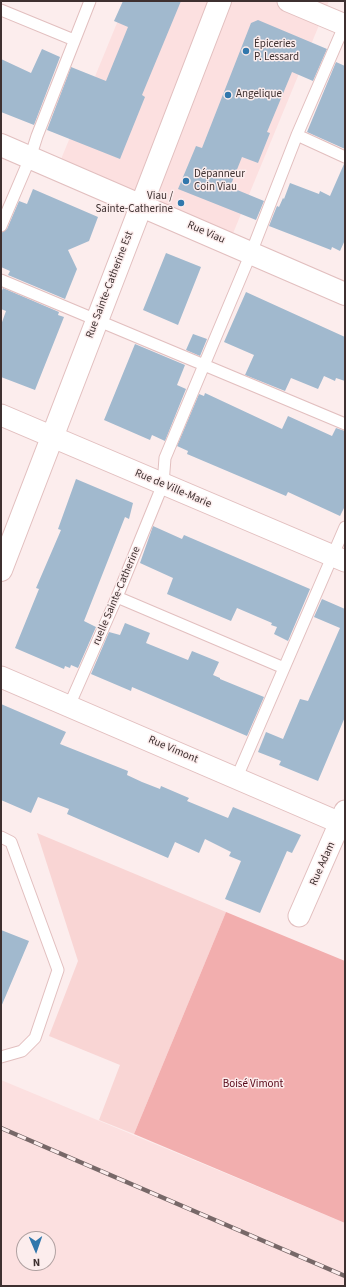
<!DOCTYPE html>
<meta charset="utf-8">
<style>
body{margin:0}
#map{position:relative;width:346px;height:1287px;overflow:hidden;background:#fceded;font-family:"Source Sans 3",sans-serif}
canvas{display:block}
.frame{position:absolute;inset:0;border:2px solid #3e3030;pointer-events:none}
.north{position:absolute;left:16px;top:1231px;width:40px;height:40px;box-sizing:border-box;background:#fceded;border:1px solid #b0a1a1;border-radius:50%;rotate:178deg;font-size:11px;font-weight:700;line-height:16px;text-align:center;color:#3e3030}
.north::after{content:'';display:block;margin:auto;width:14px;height:18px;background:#3177ac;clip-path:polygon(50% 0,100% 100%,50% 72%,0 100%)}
</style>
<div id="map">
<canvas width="346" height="1287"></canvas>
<div class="frame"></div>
<div class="north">N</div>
</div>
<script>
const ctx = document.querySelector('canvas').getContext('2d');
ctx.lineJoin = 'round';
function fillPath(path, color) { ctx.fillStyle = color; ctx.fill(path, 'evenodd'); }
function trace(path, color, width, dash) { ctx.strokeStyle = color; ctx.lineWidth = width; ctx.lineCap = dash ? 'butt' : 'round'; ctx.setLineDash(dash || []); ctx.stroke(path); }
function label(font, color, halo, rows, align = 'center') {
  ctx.font = font + ' "Source Sans 3",sans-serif'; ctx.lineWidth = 3; ctx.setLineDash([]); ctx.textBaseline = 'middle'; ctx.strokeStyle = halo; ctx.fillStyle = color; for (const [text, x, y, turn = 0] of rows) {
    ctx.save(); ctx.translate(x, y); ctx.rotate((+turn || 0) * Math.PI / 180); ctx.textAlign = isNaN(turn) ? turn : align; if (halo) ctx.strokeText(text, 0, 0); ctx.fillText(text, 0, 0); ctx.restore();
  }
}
fillPath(new Path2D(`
 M126,1H329L229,243L57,169Z
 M1,1080L345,1223V1286H1ZM24,1239H48V1263H24Z`), '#fce0e0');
fillPath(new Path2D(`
 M37,833L226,912L134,1134L99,1120L120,1065L49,1036L78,961Z`), '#f9d5d4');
fillPath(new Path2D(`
 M226,912L345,961V1223L134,1134Z`), '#f2aeae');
fillPath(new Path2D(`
 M123,1H181L142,95L145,97L120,159L47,130L71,67L106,81L128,27L114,21Z
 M258,20L327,49L313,81L292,72L267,132L270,133L258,163L242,157L230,187L264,201L256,220L178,189L196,146L202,148L251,23Z
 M42,49L60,57L34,125L1,112V59L31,73Z
 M336,62L345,66V149L307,132Z
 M344,164H345V240L340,251L332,247L331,250L269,226L277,206L279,207L283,198L284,199L290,183L319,194L320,191L330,196Z
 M33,189L98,217L89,241L68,250L77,269L65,299L8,275L10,271L1,267V233L7,229L19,201L27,204Z
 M166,253L201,267L178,325L143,310Z
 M3,288L59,312L58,315L64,317L35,390L1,377V325L6,311L1,309V293Z
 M246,292L345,337V381L336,378L335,381L324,376L318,389L291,378L285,391L245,375L254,355L224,342Z
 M193,334L207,339L200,356L186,350Z
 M135,344L185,365L177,385L186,389L165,441L152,435L150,440L104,420Z
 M205,393L282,429L288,416L332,436L336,428L345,431V506L340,516L288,492L286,496L187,454L188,451L177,446L199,394L204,396Z
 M76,479L133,503L129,519L125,517L84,621L96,627L78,668L71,665L70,668L65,666L64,669L15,648L39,589L36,588L61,530L58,529Z
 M153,526L182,539L184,535L310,589L288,641L274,634L277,627L271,625L272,623L237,608L231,621L167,594L173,578L140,563Z
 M322,599L345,609V717L318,781L279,765L281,761L258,752L266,732L283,739L300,699L308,701L330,651L340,628L314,617Z
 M125,623L150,633L146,643L188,660L192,651L219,662L213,675L220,678V679L264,697L247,736L132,687L131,691L91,674L109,632L120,635Z
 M1,704L66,732L60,744L128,771L127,775L142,782L160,789L161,786L189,798L187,801L228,818L233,807L301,835L292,853L287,851L260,913L225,899L241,861L229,856L231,852L205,839L199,853L175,842L168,858L67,814L69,809L38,797L31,813L1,800Z
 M1,930L29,941L1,1007Z`), '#a1b9ce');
const service = new Path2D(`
 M1,10L74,40
 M297,135L345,157
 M1,226L30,158L37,136L90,1
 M1,280L345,424
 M117,597L284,668
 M69,706L117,597L163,484L165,458L251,253L297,135L345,24
 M237,777L345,527
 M1,837L11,842L58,970L35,1038L22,1051L1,1057`);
const minor = new Path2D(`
 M288,1L345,25
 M1,415L345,561
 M1,677L345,825
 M299,916L345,811`);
const tertiary = new Path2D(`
 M1,570L220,1`);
const secondary = new Path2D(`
 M1,145L345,294`);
trace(service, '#e2bfbf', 13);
trace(minor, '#e2bfbf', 23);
trace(tertiary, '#e2bfbf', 24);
trace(secondary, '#e2bfbf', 24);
trace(service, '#fff', 11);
trace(minor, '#fff', 21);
trace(tertiary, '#fff', 22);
trace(secondary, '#fff', 22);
const rail = new Path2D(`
 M1,1128L345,1276`);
trace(rail, '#776868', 4.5);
trace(rail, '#fceded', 3, [9]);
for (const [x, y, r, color] of [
 [246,51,4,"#3177ac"],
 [228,95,4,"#3177ac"],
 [186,181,4,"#3177ac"],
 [181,203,4,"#3177ac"]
]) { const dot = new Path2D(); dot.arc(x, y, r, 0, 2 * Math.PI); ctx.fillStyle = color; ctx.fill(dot); trace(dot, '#fceded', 1.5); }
label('11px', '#3e3030', '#fceded', [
 ["Épiceries",254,45],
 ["P. Lessard",254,58],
 ["Angelique",236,95],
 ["Dépanneur",194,175],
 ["Coin Viau",194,188],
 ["Viau /",173,197,"right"],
 ["Sainte-Catherine",173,210,"right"]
], 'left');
label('11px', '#3e3030', '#fceded', [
 ["Rue Viau",206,233,24],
 ["Rue Sainte-Catherine Est",110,285,-69],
 ["Rue de Ville-Marie",173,489,23],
 ["ruelle Sainte-Catherine",117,596,-67],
 ["Rue Vimont",173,750,23],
 ["Rue Adam",323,864,-66]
]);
label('11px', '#550414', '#fceded', [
 ["Boisé Vimont",253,1085]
]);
</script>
